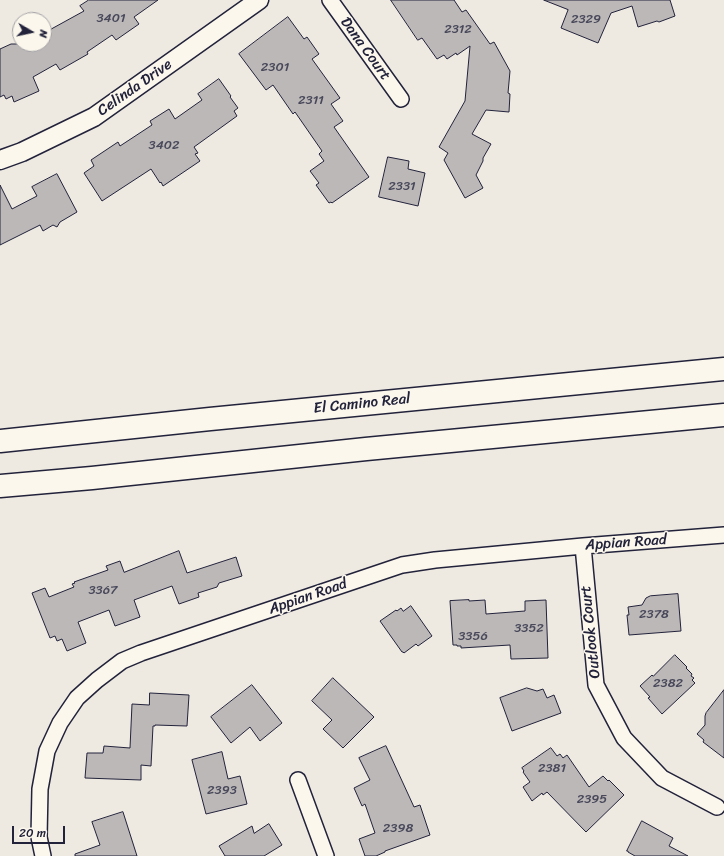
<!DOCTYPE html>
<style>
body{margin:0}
#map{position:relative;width:724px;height:856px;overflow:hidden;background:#eeeae2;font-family:Sriracha,sans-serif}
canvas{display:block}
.north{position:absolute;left:12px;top:12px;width:40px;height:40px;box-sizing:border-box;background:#fbf7ec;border:1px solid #a4a2a5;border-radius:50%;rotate:99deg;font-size:11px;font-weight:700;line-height:16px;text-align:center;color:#22223b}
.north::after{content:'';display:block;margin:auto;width:14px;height:18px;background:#22223b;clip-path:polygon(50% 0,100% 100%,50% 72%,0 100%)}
.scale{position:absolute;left:12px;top:826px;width:53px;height:18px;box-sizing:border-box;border:2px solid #22223b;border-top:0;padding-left:5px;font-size:12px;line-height:14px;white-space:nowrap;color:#22223b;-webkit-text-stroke:3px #fbf7ec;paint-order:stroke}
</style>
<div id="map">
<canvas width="724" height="856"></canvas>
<div class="north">N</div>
<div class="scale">20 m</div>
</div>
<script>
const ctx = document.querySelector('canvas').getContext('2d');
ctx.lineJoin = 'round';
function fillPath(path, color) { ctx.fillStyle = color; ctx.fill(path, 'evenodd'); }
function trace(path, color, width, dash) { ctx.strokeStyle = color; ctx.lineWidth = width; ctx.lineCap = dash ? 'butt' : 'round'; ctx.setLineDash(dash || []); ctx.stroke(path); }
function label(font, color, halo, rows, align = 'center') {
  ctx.font = font + ' Sriracha,sans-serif'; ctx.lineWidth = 3; ctx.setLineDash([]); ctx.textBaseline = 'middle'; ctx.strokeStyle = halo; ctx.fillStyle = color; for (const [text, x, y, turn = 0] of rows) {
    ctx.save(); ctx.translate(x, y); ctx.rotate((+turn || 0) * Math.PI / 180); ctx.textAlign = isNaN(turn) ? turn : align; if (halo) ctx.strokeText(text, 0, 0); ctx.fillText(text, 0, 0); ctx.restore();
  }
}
const building = new Path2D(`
 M89,0H158L134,17L139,24L116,40L112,35L87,52L88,54L60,70L56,64L33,77L39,91L14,102L12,96L6,99L4,95L0,97V49L11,44H44V33L84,11L80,6Z
 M391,0H454L462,12L466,10L490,44L494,42L510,71L508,93L510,94L509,112L486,110L472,134L491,144L483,158V161L476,175L483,188L465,198L444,160L448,153L439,147L465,101L470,46L457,55L456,53L447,59L444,55L437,59L422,38L418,40Z
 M544,0H670L675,16L659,22L657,21L638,27L632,6L611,13L598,43L561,28L568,10Z
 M288,17L304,39L307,37L319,54L312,59L340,98L331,104L343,121L334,127L369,177L332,203L331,202L329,203L316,185L319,183L310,171L324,161L319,154L322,151L295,112L293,114L273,85L266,90L239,54Z
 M219,79L231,96L230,97L238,108L234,111L237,116L194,147L198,153L195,154L200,161L163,186L161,182L160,183L151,169L102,201L84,173L94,166L91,160L118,142L120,146L152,125L150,121L169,109L175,119L202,100L198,94Z
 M388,157L409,161L408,169L425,173L418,206L379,197Z
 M57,174L77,212L60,222L57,227L53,225L43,231L40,225L0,245V185L12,209L37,196L32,187Z
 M179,551L187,573L236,557L242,576L219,583L217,587L198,593L199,597L179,604L172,586L134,600L140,617L115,626L109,610L78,622L86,643L67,651L62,639L57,641L55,636L50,638L32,593L45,588L49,597L74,587L72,584L75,583L74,582L108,570L106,566L120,561L124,572Z
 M678,594L681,631L629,635L627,615H629L628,607L642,605L646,598L650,596Z
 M469,600V601L485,600L486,614L525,611V601L546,600L548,658L511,659L510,645L461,648V646H457V645H453L450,601Z
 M411,606L432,636L418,646L416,644L404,653L403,652H402L380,621L396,610L397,611L401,608L403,611Z
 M675,655L687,667L686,668L692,674L691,676L694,678L692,680L695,683L662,714L648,698L650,697L640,686L652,675L653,676Z
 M333,678L374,717L343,748L323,729L332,720L312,701Z
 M252,685L282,723L260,741L250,727L231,743L211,717Z
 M527,688L537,691L543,689L547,698L554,695L561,713L512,731L500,698Z
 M724,690V758L703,742L704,740L697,734L705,725V716L706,713Z
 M150,693L189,695L187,726L155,725V726H153L151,766L141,765V780L85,778L87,753H103L104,746L130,748L132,704L149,705Z
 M386,746L414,807L420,805L430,835L385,851V852L376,856H365L359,839L375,833L365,804L362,806L354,788L370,780L359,758Z
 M551,748L557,756L560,754L563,758L567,755L589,787L603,776L608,781L609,780L624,795L586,832L547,792L543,795L542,793L532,801L523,787L530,782L523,772L524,771L522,768Z
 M222,752L228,779L240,776L247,804L206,814L192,760Z
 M123,812L137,856H75V854L100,845L92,822Z
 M642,821L673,838L669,846L688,856H635L628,852V851H627Z
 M269,824L282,845L264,856H225L219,846L252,826L254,833Z`);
fillPath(building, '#bcb8b8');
trace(building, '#22223b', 1);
const minor = new Path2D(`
 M330,0L401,99
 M583,546L596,685L624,738L662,778L717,807
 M298,780L326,856
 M43,856L39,837L40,789L47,751L60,723L77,698L97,680L122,661L141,653L402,565L435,560L583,546L724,535`);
const tertiary = new Path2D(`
 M0,160L22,152L94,117L259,0`);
const primary = new Path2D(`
 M0,441L210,419L724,369
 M0,486L92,478L366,449L724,415`);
trace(minor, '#22223b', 18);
trace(tertiary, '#22223b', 21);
trace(primary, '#22223b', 25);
trace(minor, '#fbf7ec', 15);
trace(tertiary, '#fbf7ec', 18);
trace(primary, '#fbf7ec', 22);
label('13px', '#48485a', null, [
 ["3401",111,19],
 ["2329",586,20],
 ["2312",458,30],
 ["2301",275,68],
 ["2311",311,101],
 ["3402",164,146],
 ["2331",402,187],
 ["3367",103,591],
 ["2378",654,615],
 ["3352",529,629],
 ["3356",473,637],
 ["2382",668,684],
 ["2381",552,769],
 ["2393",222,791],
 ["2395",592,800],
 ["2398",398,829]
]);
label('15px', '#22223b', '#fbf7ec', [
 ["Dana Court",365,49,54],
 ["Celinda Drive",135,88,-35],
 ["El Camino Real",362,404,-6],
 ["Appian Road",626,543,-4],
 ["Appian Road",308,597,-19],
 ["Outlook Court",591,632,-96]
]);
</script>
